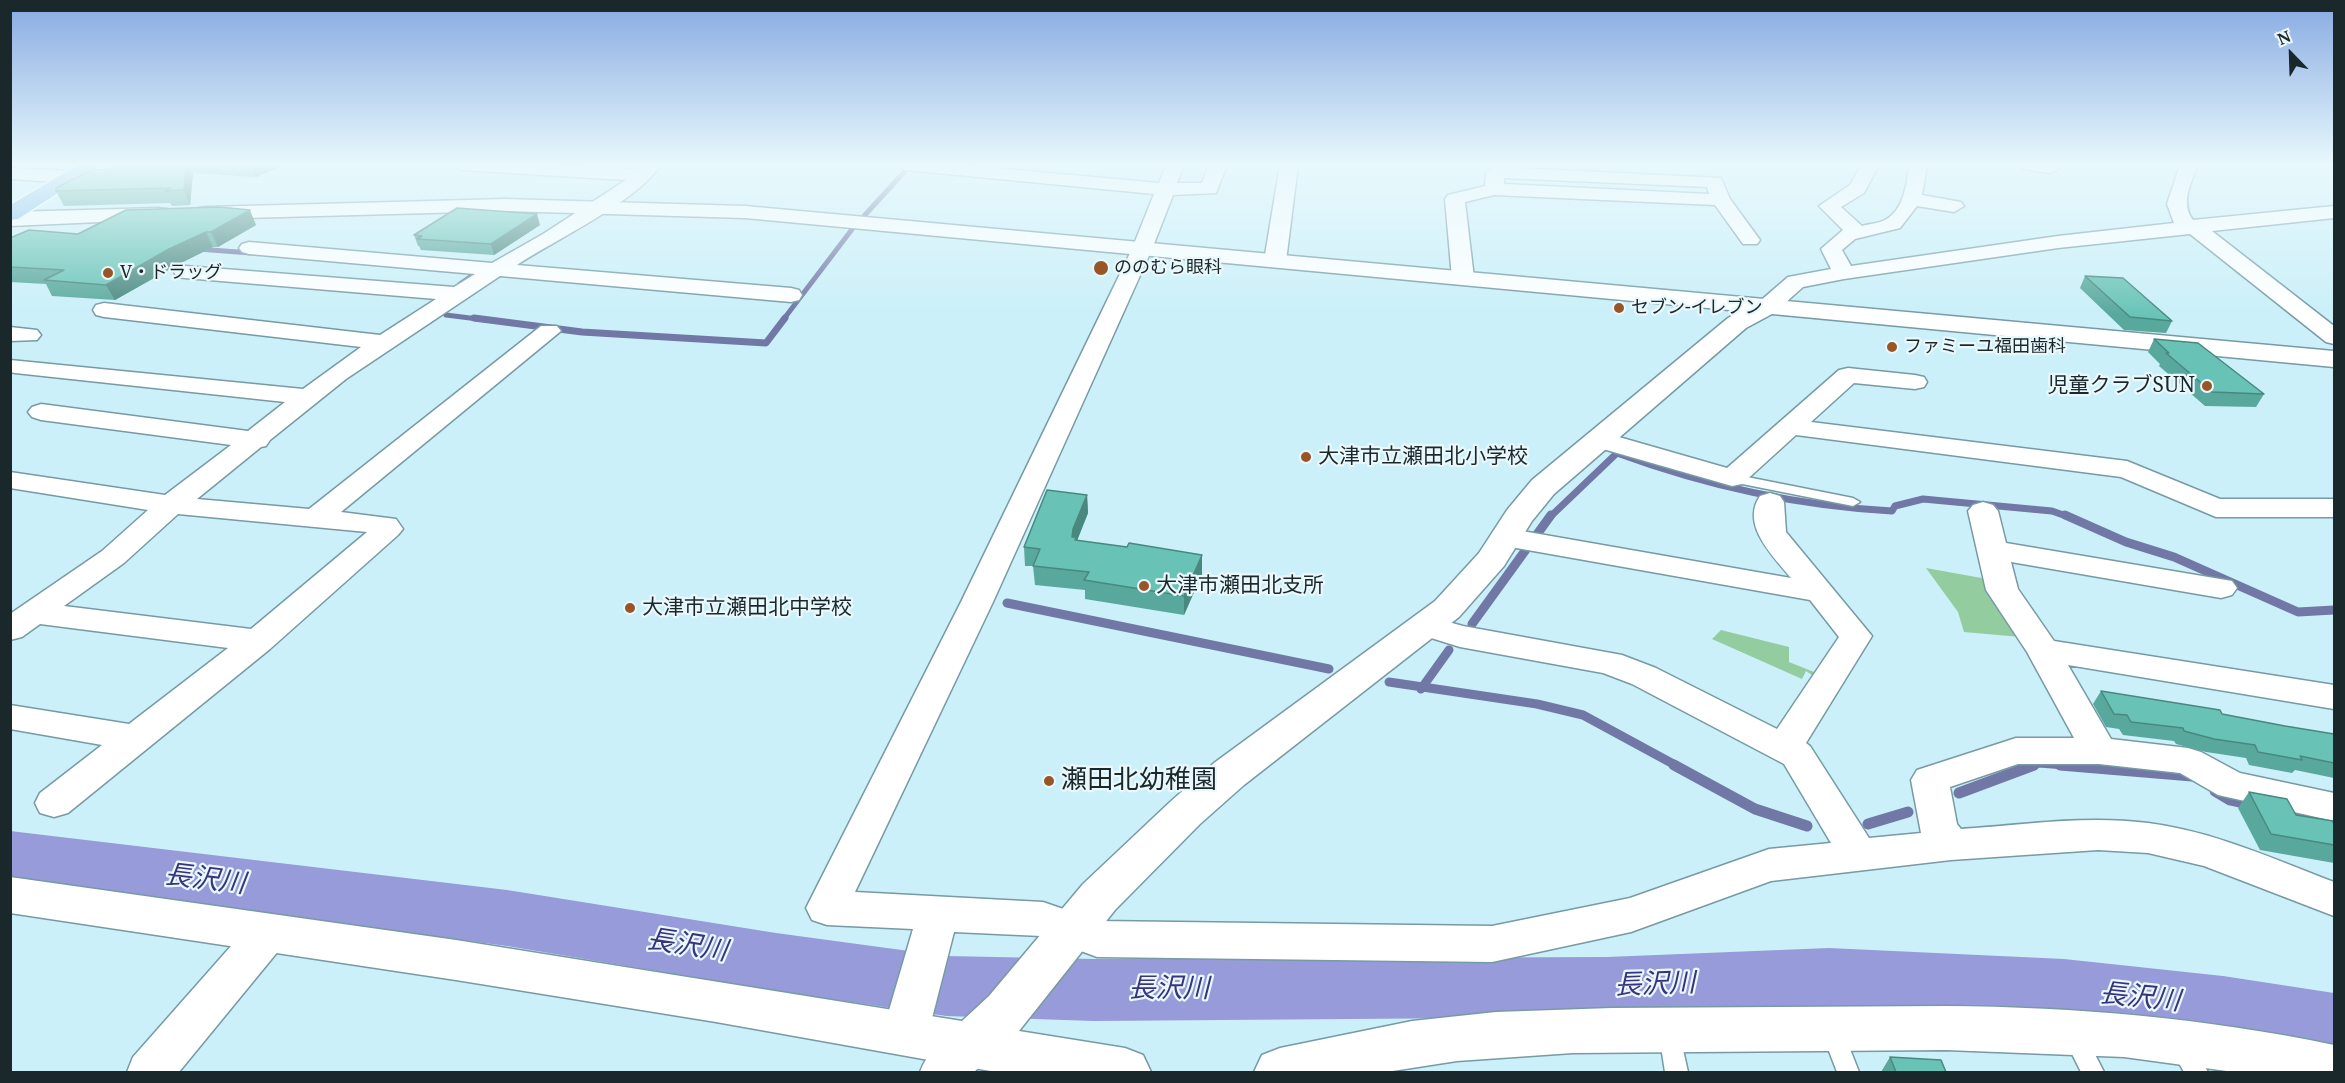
<!DOCTYPE html>
<meta charset="utf-8">
<style>
body{margin:0}
#map{position:relative;width:2345px;height:1083px;overflow:hidden;background:#cbf0f9;font-family:"Noto Serif",serif}
canvas{display:block}
.frame{position:absolute;inset:0;border:12px solid #1a282c;pointer-events:none}
.north{position:absolute;left:2261px;top:24px;width:60px;height:60px;-webkit-text-stroke:4px #eaf8fc;paint-order:stroke;rotate:337deg;font-size:16px;font-weight:700;line-height:24px;text-align:center;color:#1a282c}
.north::after{content:'';display:block;margin:auto;width:21px;height:27px;background:#1a282c;clip-path:polygon(50% 0,100% 100%,50% 72%,0 100%)}
</style>
<div id="map">
<canvas width="2345" height="1083"></canvas>
<div class="frame"></div>
<div class="north">N</div>
</div>
<script>
const ctx = document.querySelector('canvas').getContext('2d');
ctx.lineJoin = 'round';
function fillPath(path, color) { ctx.fillStyle = color; ctx.fill(path, 'evenodd'); }
function trace(path, color, width, dash) { ctx.strokeStyle = color; ctx.lineWidth = width; ctx.lineCap = dash ? 'butt' : 'round'; ctx.setLineDash(dash || []); ctx.stroke(path); }
function label(font, color, halo, rows, align = 'center') {
  ctx.font = font + ' "Noto Serif","Noto Sans JP",serif'; ctx.lineWidth = 4.5; ctx.setLineDash([]); ctx.textBaseline = 'middle'; ctx.strokeStyle = halo; ctx.fillStyle = color; for (const [text, x, y, turn = 0] of rows) {
    ctx.save(); ctx.translate(x, y); ctx.rotate((+turn || 0) * Math.PI / 180); ctx.textAlign = isNaN(turn) ? turn : align; if (halo) ctx.strokeText(text, 0, 0); ctx.fillText(text, 0, 0); ctx.restore();
  }
}
fillPath(new Path2D(`
 M1926,568L1987,579L2021,637L1964,632L1958,612Z
 M1721,630L1789,647V662L1814,672L1812,675L1806,671L1802,679L1712,639Z`), '#93cc9f');
trace(new Path2D(`
 M864,216L906,170
 M198,249L251,253
 M460,284L480,270L476,269
 M446,315L486,320
 M783,320L853,228`), '#7278a5', 5);
trace(new Path2D(`
 M474,318L582,332L766,343L785,318
 M1550,517L1617,453C1704,485 1799,506 1892,511L1895,506L1923,499L2052,511L2069,517`), '#7278a5', 7);
trace(new Path2D(`
 M2065,515L2126,542L2174,557L2298,612L2334,610
 M1007,603L1329,669
 M1472,624L1551,515
 M1389,682L1537,704L1583,715L1677,766
 M1421,689L1449,650
 M2030,766L2039,763L2078,766`), '#7278a5', 9);
trace(new Path2D(`
 M1674,765L1755,809L1807,826
 M2060,765L2192,776
 M2215,791L2230,800L2253,805
 M1959,793L2034,765
 M2286,812L2315,819
 M1868,824L1908,812`), '#7278a5', 11);
fillPath(new Path2D(`
 M10,831L507,890L776,933L946,956L1094,959L1607,957L1829,948L2064,959L2223,976L2334,993V1057L2223,1038L2064,1021L1829,1008L1607,1017L1094,1021L946,1016L776,991L507,946L10,881Z`), '#979bd9');
const service = new Path2D(`
 M1732,474L1853,498L1860,502L1853,506L1727,481L1725,478L1727,475Z
 M1833,1023L1841,1026L1859,1072H1837L1822,1033L1825,1026Z
 M1670,1024L1678,1027L1688,1072H1665L1659,1034L1662,1027Z
 M2075,1028L2083,1031L2104,1072H2081L2064,1038L2067,1031Z
 M2183,1039L2191,1042L2208,1072H2184L2171,1049L2175,1042Z`);
const minor = new Path2D(`
 M453,165H553L636,169L641,165H660C640,200 553,241 517,265L791,288L799,290L802,295L799,300L791,302L500,276L346,379L270,440L266,446L261,447L197,499L309,509L541,326H557L561,331L341,512L396,519L403,529L398,535L270,649L68,813L54,817L40,813L35,803L40,793L102,745L10,729V705L129,724L228,648L40,624L22,637L10,640V614L102,551L148,510L10,488V472L165,495L231,445L41,420L32,417L28,412L32,407L41,404L248,431L285,402L15,373L10,372V360L303,389L361,347L104,317L96,315L93,310L96,305L104,303L380,335L436,299L185,278L177,277L174,272L177,267L185,266L454,287L475,274L249,254L242,252L239,248L242,244L249,242L492,263L543,234L626,180L462,170ZM178,514L367,532L251,629L64,606L124,563Z
 M897,165H961L1159,183L1166,165H1184L1177,183H1202L1209,165H1227L1216,193L1173,195L1152,249L993,602L855,892L1043,902L1098,921L1492,926L1630,898L1769,849L1831,843L1784,764L1632,684L1603,673L1460,647L1415,633L1411,626L1415,619L1427,616L1463,626L1622,655L1656,668L1777,729L1839,637L1810,600L1505,546L1494,543L1490,537L1494,531L1505,528L1791,578C1774,557 1740,525 1760,496L1770,493L1780,496L1784,502L1786,532L1872,636L1806,743L1810,746L1869,838L1921,833L1911,780L1917,770L2016,738H2074L2027,652L1986,590L1968,511L1973,505L1983,502L1993,505L1998,511L2006,543L2232,581L2237,588L2232,595L2221,598L2011,562L2018,589L2054,641L2334,685V709L2068,665L2111,739L2188,748L2201,752L2240,773L2334,793V821L2218,795L2180,773L2099,764H2018L1950,787L1957,824L1961,829C2022,825 2086,815 2148,823C2212,831 2274,859 2334,882V916L2204,866L2148,853L2098,850L1951,860L1771,881L1631,932L1492,962L1097,957L1041,936L954,932L928,1034L921,1048L905,1054L889,1048L882,1034L913,929L827,925L812,920L806,908L961,602L1132,249L1154,194L906,170Z
 M1280,165H1298L1286,261L1282,265H1268L1264,261Z
 M1861,165H1879L1864,193L1841,207L1862,226C1869,224 1879,223 1885,220C1904,210 1907,183 1909,165H1927L1922,195L1961,202L1964,206L1954,212L1917,206L1900,228L1855,239L1842,250L1851,266L2058,236L2174,223L2167,204L2180,165H2198C2191,182 2180,203 2193,220L2334,206V218L2212,231L2334,326V344L2326,342L2190,234L2058,248L1844,279L1803,287L1775,312H1759L1756,307L1759,302L1788,277L1831,269L1821,249L1843,230L1819,206L1850,185Z
 M2020,165H2058L2060,168L2051,173L2023,169Z
 M1495,167L1721,178L1730,199L1760,240L1757,244H1743L1715,205L1494,195L1465,202L1474,278L1471,283H1455L1452,278L1445,199L1448,195L1485,186L1486,172ZM1504,178L1707,187L1709,194L1504,184Z
 M10,168L71,171L80,177L71,183L10,179Z
 M10,327L37,330L41,335L37,340L10,341Z
 M1848,368L1915,375L1924,377L1927,382L1924,387L1915,389L1854,383L1811,422L2127,461L2220,499H2334V517H2216L2121,477L1796,435L1742,484L1732,486L1589,445L1585,439L1589,433L1598,431L1727,468L1839,370Z
 M269,914L284,920L290,932L284,944L179,1072H127L133,1057L254,920Z
 M970,1025L986,1031L993,1046L986,1061L974,1072H920C928,1050 948,1033 970,1025Z`);
const tertiary = new Path2D(`
 M505,199L745,206L2334,351V367L1772,314L1746,328L1554,494L1532,521L1504,566L1459,617L1244,785L1200,824L1115,910L1019,1031L1125,1048L1143,1055L1151,1072H996L716,1022L456,980L10,913V877L456,940L962,1021L989,996L1083,884L1170,802L1214,763L1435,601L1479,553L1507,510L1532,480L1728,318L1740,311L745,218L505,211L207,219L199,218L196,213L199,208L207,207Z
 M159,208L167,209L170,214L167,219L10,226V212Z
 M1946,1006C2077,1007 2205,1018 2334,1045V1072H2234L2124,1057L1946,1050L1573,1053L1457,1061L1386,1072H1254L1262,1055L1280,1048L1412,1021L1496,1012L1612,1008Z`);
const primary = new Path2D(`
 M78,165H101L18,219L10,220V205Z`);
trace(service, '#779aa3', 3);
trace(minor, '#779aa3', 3);
trace(tertiary, '#779aa3', 3);
trace(primary, '#fff', 3);
fillPath(service, '#fff');
fillPath(minor, '#fff');
fillPath(tertiary, '#fff');
fillPath(primary, '#87bbe8');
fillPath(new Path2D(`
 M117,165H284L256,177L193,173L190,205L172,206L170,203L64,206L56,191Z
 M256,225L218,247H213L177,265L115,300L52,296L46,284L10,282V238L78,234Z
 M540,225L494,255L421,250L419,246H418L414,235Z
 M2085,276L2172,321L2166,333L2124,330L2080,288Z
 M2154,339L2264,394L2256,407L2205,406L2159,366L2160,364L2148,352Z
 M1087,495L1088,513L1077,540L1202,574L1184,615L1085,599V590L1035,585L1033,566H1025L1024,547Z
 M2101,691L2285,726L2334,734V778L2295,770L2292,773L2249,765L2246,758L2206,752L2176,744L2174,741L2123,735L2119,729L2106,727L2093,704Z
 M2249,792L2296,815L2334,825V863L2260,850L2238,808Z
 M1890,1057L1946,1072H1881Z`), '#59a89d');
fillPath(new Path2D(`
 M186,165H189L193,173L190,205L184,190Z
 M251,165H284L256,177Z
 M250,210L256,225L218,247L211,232Z
 M537,214L540,225L494,255L491,244Z
 M206,232L213,247L177,265L115,300L106,285L169,249Z
 M1087,495L1088,513L1077,541L1072,537L1073,529Z
 M1202,555V574L1184,615V596Z`), '#49887f');
const building = new Path2D(`
 M117,165H186L184,190L165,191L171,188L56,191V188L94,169L103,170Z
 M219,207L250,210L211,232H206L169,249L106,285L44,280L64,270L10,267V238L29,230L78,234L126,210Z
 M457,208L537,214L491,244L417,239L422,236L414,235Z
 M2085,276L2123,278L2172,321L2130,317Z
 M2154,339L2198,343L2264,394L2212,392L2166,353H2169Z
 M1047,490L1087,495L1073,529L1072,537H1076L1075,540L1127,547L1129,543L1202,555L1184,596L1084,580L1089,572L1033,566L1040,549L1024,547Z
 M2101,691L2220,710L2222,714L2285,726L2334,734V763L2300,756L2302,760L2258,752L2255,745L2214,739L2184,731L2183,728L2131,722L2127,715L2114,714Z
 M2249,792L2287,799L2296,815L2333,821L2334,825V845L2271,834Z
 M1890,1057L1941,1060L1946,1072H1896Z`);
fillPath(building, '#68c3b6');
trace(building, '#49887f', 1.5);
const sky = ctx.createLinearGradient(0, 0, 0, 316);
sky.addColorStop(0, '#87aae2');
sky.addColorStop(0.52, '#e8f8fc');
sky.addColorStop(1, '#e8f8fc00');
ctx.fillStyle = sky;
ctx.fillRect(0, 0, 2345, 316);
for (const [x, y, r, color] of [
 [1101,268,8,"#985526"],
 [108,273,6,"#985526"],
 [1619,308,6,"#985526"],
 [1892,347,6,"#985526"],
 [2207,386,6,"#985526"],
 [1306,457,6,"#985526"],
 [1144,586,6,"#985526"],
 [630,608,6,"#985526"],
 [1049,781,6,"#985526"]
]) { const dot = new Path2D(); dot.arc(x, y, r, 0, 2 * Math.PI); ctx.fillStyle = color; ctx.fill(dot); trace(dot, '#eaf8fc', 2); }
label('18px', '#1a282c', '#eaf8fc', [
 ["ののむら眼科",1114,268],
 ["V・ドラッグ",120,273],
 ["セブン-イレブン",1631,308],
 ["ファミーユ福田歯科",1904,347]
], 'left');
label('21px', '#1a282c', '#eaf8fc', [
 ["児童クラブSUN",2195,386,"right"],
 ["大津市立瀬田北小学校",1318,457],
 ["大津市瀬田北支所",1156,586],
 ["大津市立瀬田北中学校",642,608]
], 'left');
label('26px', '#1a282c', '#eaf8fc', [
 ["瀬田北幼稚園",1061,781]
], 'left');
label('italic 27px', '#38347d', '#eaf8fc', [
 ["長沢川",205,880,7],
 ["長沢川",687,946,9],
 ["長沢川",1655,985,-2],
 ["長沢川",1169,989],
 ["長沢川",2140,998,6]
]);
</script>
